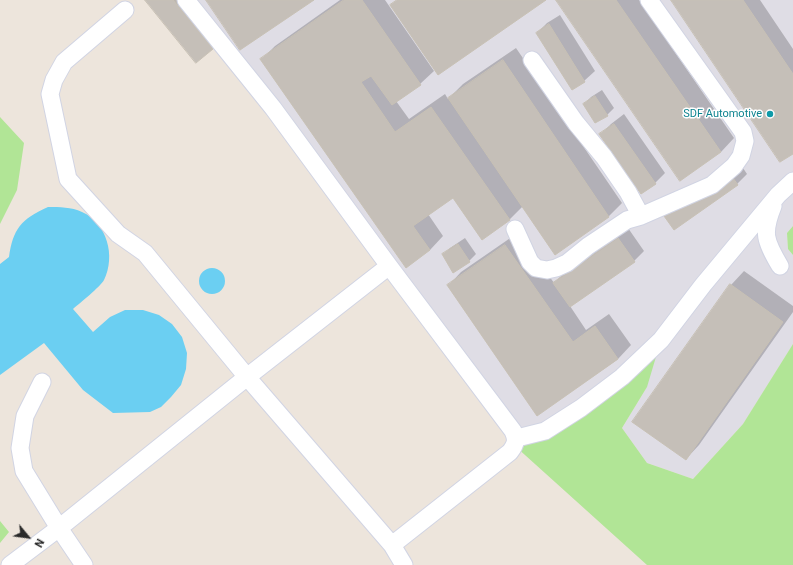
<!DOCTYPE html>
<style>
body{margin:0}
#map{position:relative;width:793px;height:565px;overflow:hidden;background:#ede5dc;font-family:Roboto,sans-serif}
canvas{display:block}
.north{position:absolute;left:8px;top:517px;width:40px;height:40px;-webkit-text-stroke:3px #fff;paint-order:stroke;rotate:119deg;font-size:11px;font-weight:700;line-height:16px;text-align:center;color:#2a2a2a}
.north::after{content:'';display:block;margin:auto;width:14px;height:18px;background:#2a2a2a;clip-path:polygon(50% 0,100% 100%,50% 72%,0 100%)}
</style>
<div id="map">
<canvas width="793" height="565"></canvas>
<div class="north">N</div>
</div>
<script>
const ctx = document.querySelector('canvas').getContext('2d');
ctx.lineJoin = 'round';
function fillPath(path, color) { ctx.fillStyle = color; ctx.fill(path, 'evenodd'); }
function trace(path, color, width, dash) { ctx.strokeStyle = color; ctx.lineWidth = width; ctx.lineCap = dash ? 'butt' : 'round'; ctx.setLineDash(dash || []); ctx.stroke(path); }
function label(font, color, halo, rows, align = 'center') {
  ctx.font = font + ' Roboto,sans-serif'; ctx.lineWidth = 3; ctx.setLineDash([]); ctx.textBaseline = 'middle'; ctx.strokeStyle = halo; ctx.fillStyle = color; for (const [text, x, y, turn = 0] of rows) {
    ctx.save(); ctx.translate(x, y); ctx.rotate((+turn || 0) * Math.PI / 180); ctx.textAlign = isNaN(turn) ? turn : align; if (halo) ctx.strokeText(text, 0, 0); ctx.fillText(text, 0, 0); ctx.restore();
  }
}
fillPath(new Path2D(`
 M187,0H793V226L787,233L788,249L793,255V344L743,424L693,479L647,463L622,428L647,387L622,377L517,438Z`), '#dfdde5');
fillPath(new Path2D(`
 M0,117L24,143L17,190L0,224Z
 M793,226V255L788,249L787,233Z
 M661,340L647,387L622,428L647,463L693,479L743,424L793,344V565H647L515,446L545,431Z
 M0,521L9,532L0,543Z`), '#b1e596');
fillPath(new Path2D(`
 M48,207C60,207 71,207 82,212C107,223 116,256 104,280C100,287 80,303 73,309L93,332L110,317L125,310H143L159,315L172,324L182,337L187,353L186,369L181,385L171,397L161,407L150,412L113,413L83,390L44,343L0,375V264L9,257C13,229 21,219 48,207Z
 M199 281a13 13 0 1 1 26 0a13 13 0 1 1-26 0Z`), '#6bcff2');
fillPath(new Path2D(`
 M147,0H191L222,38L212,48Z
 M340,0H385L434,71L420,84L396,101L409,119L445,94L448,99L463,84L516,48L622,203L609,216L555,253L523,206L510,219L482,239L453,197L428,214L443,236L430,250L262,59L275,46Z
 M557,0H639L734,138L721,152Z
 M672,0H760L793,49V152Z
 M560,15L595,71L584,81L537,33L547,23Z
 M602,90L614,108L607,115L584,104L591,97Z
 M624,114L665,173L655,183L601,134L611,124Z
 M739,162L747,174L737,184L674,228Z
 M628,228L644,251L634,261L570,306L586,330L609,314L631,345L618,359L537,415L448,286L461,272L519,232L554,283L564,273Z
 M465,238L476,254L469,261L443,255L450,248Z
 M744,271L793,306V312L699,445L686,459L731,285Z`), '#0003');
const building = new Path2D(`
 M145,0H173L213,49L196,63Z
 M206,0H314L240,50Z
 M344,0H362L421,85L392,105L371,76L361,82L395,132L431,107L510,220L482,240L453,198L413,226L430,250L406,268L260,59Z
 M397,0H546L438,75L390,5Z
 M556,0H616L721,152L680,181Z
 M671,0H743L793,74V154L780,162Z
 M549,24L585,82L572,90L536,33Z
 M503,60L609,217L555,255L448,98Z
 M595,96L608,116L595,123L583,104Z
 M614,124L656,184L641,194L599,134Z
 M728,171L738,185L674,230L664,216Z
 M618,238L635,262L570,307L553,283Z
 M458,244L470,262L453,273L442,254Z
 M505,245L573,342L595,326L618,359L537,416L447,285Z
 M730,284L783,322L686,460L632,422Z`);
fillPath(building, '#c5bfb8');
trace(building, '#c8c1b5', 1);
const minor = new Path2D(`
 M186,0L273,108L389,266L513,431C517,440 516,444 510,452L392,545
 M125,10L64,62L54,80L50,94L68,179L118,234L145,253L247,377L392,545L404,565
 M532,60L576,123L604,157L628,192L641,216
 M773,206C762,233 765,241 780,266
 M515,229L530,262L536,268L547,270L556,268L567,263L588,246L627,220L641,216L712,185L734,166L741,156L745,141L743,132L649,0
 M42,382L25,416L20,448L24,471L59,528L84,565
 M517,438L545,431L581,408L622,377L661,340L703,285L778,195L793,181
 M10,565L59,528L247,377L389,266`);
trace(minor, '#d1d4e3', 19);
trace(minor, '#fff', 17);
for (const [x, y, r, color] of [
 [770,114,4,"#0f9aa8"]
]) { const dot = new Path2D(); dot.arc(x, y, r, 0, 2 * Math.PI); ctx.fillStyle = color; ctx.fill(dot); trace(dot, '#fff', 1.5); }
label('11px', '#0d838f', '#fff', [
 ["SDF Automotive",762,114]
], 'right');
</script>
